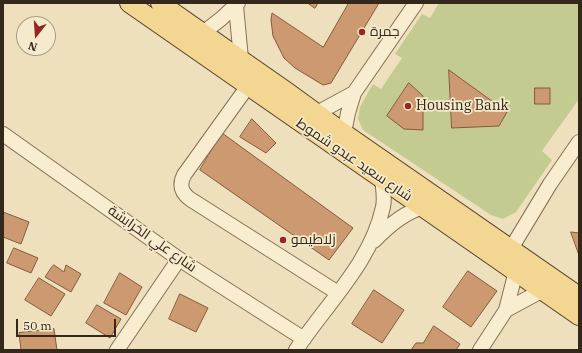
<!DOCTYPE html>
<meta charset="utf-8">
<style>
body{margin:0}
#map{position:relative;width:582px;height:353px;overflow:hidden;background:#eee0bc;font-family:"IBM Plex Serif",serif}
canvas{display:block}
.frame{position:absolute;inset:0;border:4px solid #34271b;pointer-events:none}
.north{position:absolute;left:16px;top:16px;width:40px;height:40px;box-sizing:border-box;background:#f5eacc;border:1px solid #a89c85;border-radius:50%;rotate:197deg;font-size:11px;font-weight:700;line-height:16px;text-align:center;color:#34271b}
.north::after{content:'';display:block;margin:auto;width:14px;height:18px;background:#952625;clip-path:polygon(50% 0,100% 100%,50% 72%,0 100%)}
.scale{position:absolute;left:16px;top:319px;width:100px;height:18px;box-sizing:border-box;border:2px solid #34271b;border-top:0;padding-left:5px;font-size:12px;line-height:14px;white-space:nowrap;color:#34271b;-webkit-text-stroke:3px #f5eacc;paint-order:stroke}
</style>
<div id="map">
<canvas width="582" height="353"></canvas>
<div class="frame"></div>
<div class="north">N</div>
<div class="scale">50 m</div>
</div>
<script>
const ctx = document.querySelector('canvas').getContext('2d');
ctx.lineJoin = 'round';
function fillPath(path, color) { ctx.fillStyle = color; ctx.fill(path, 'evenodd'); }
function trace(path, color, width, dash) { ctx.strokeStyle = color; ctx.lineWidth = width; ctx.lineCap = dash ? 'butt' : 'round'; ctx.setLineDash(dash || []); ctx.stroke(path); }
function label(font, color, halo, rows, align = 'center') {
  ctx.font = font + ' "IBM Plex Serif",Cairo,serif'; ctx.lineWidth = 3.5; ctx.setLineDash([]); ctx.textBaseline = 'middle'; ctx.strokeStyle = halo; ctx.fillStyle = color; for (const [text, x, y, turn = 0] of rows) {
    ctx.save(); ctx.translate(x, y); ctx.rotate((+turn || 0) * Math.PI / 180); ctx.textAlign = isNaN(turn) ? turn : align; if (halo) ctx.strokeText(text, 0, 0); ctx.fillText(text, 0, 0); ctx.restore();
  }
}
fillPath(new Path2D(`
 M439,3H579V99L542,151L552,160L516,212L503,219L491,215L363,130L358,119L360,107L373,84L381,89L402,58L395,54L422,14L430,18Z`), '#c4cb91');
const building = new Path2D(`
 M308,3H318L315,8Z
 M349,3H379L331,83L323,85L295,68L284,58L273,36L271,20L272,13L323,47Z
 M449,70L507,112L499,126L452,128Z
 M409,83L423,96V130L404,129L387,116Z
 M535,88H550V104H535Z
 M252,119L276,143L266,153L240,137Z
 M222,133L353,228L329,260L200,170Z
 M3,212L29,222L21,244L3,237Z
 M571,232L579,233V255Z
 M14,248L38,258L31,273L7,263Z
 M54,265L64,272L66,265L81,274L71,292L45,277L51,268Z
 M468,271L497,291L471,327L443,307Z
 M120,273L142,287L126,315L104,303Z
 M39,278L65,294L51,316L25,300Z
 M374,290L404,310L382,343L352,324Z
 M180,294L208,308L196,332L169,319Z
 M97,305L121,319L110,338L86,323Z
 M434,326L460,344L456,350H411L416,343H423Z
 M54,329L57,350H21L19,333Z`);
fillPath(building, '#cd9971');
trace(building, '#845a3b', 1);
const minor = new Path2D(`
 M236,6L241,59
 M203,33L222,18L238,3
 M248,86L184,175C179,185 181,192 190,199L338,293
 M317,113L354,93
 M344,133L348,113L354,93L416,3
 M3,134L179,259L304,339
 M374,241C388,226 403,213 423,207
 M506,257L550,184L579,142
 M506,310L543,290
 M117,350L179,259
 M296,350C327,303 371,263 383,207C385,198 383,188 382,179
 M480,350L506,310L516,271`);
const major = new Path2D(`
 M129,3L579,316
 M160,3L286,91L344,133L579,296`);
trace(minor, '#857056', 16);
trace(major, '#523e2b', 20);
trace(minor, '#f9edcf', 14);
trace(major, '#f3d692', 18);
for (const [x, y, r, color] of [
 [362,32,4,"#952625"],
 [408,106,4,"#952625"],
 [283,240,4,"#952625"]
]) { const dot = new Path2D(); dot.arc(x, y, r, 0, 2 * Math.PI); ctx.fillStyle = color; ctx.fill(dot); trace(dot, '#f5eacc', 1.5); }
label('14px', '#34271b', '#f5eacc', [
 ["جمرة",370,32],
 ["Housing Bank",416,106],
 ["زلاطيمو",291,240]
], 'left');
label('14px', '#34271b', '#f5eacc', [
 ["شارع سعيد عبدو شموط",354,160,34],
 ["شارع علي الخرابشة",152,239,35]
]);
</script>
